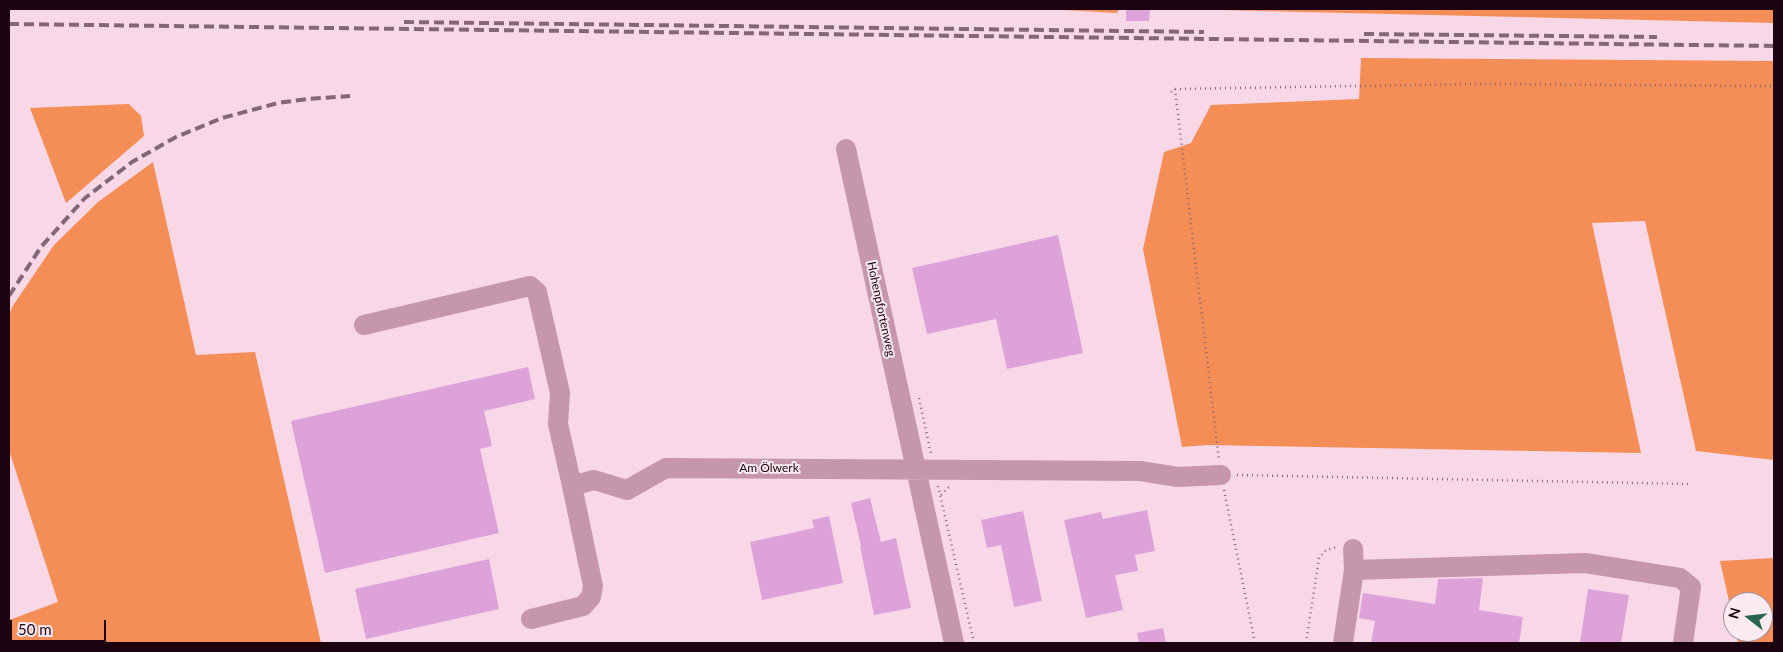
<!DOCTYPE html>
<meta charset="utf-8">
<style>
body{margin:0}
#map{position:relative;width:1783px;height:652px;overflow:hidden;background:#f8d8e7;font-family:Lato,sans-serif}
canvas{display:block}
.frame{position:absolute;inset:0;border:10px solid #1b0310;pointer-events:none}
.north{position:absolute;left:1723px;top:592px;width:50px;height:50px;box-sizing:border-box;background:#fbeaf2;border:1px solid #a18e98;border-radius:50%;rotate:286deg;font-size:14px;font-weight:700;line-height:20px;text-align:center;color:#1b0310}
.north::after{content:'';display:block;margin:auto;width:18px;height:22px;background:#266450;clip-path:polygon(50% 0,100% 100%,50% 72%,0 100%)}
.scale{position:absolute;left:10px;top:620px;width:96px;height:22px;box-sizing:border-box;border:2px solid #1b0310;border-top:0;padding-left:6px;font-size:15px;line-height:18px;white-space:nowrap;color:#1b0310;-webkit-text-stroke:4px #fbeaf2;paint-order:stroke}
</style>
<div id="map">
<canvas width="1783" height="652"></canvas>
<div class="frame"></div>
<div class="north">N</div>
<div class="scale">50 m</div>
</div>
<script>
const ctx = document.querySelector('canvas').getContext('2d');
ctx.lineJoin = 'round';
function fillPath(path, color) { ctx.fillStyle = color; ctx.fill(path, 'evenodd'); }
function trace(path, color, width, dash) { ctx.strokeStyle = color; ctx.lineWidth = width; ctx.lineCap = dash ? 'butt' : 'round'; ctx.setLineDash(dash || []); ctx.stroke(path); }
function label(font, color, halo, rows, align = 'center') {
  ctx.font = font + ' Lato,sans-serif'; ctx.lineWidth = 4; ctx.setLineDash([]); ctx.textBaseline = 'middle'; ctx.strokeStyle = halo; ctx.fillStyle = color; for (const [text, x, y, turn = 0] of rows) {
    ctx.save(); ctx.translate(x, y); ctx.rotate((+turn || 0) * Math.PI / 180); ctx.textAlign = isNaN(turn) ? turn : align; if (halo) ctx.strokeText(text, 0, 0); ctx.fillText(text, 0, 0); ctx.restore();
  }
}
fillPath(new Path2D(`
 M1045,9H1119L1117,13Z
 M1175,9H1774V23L1176,9Z
 M1361,58L1774,61V460L1696,451L1645,221L1592,223L1641,453L1207,445L1182,447L1143,249L1164,152L1191,143L1211,105L1359,99Z
 M129,104L141,116L144,136L66,203L30,108Z
 M153,162L196,355L255,352L321,643H9V620L58,602L9,450V315L12,307L54,245L98,202Z
 M1774,558V643H1738L1736,632H1763V602H1733V619L1720,561Z`), '#f48e56');
fillPath(new Path2D(`
 M1126,9H1150L1149,21H1126Z
 M1058,235L1083,353L1007,369L996,319L927,334L912,268Z
 M528,367L535,399L484,411L492,446L480,449L499,533L325,573L291,421Z
 M870,498L881,542L896,538L911,608L874,615L860,546H861L851,503Z
 M1147,510L1155,551L1135,555L1138,571L1115,575L1123,610L1086,618L1064,520L1101,512L1103,519Z
 M1023,511L1042,601L1014,607L1001,545L987,548L981,520Z
 M829,516L843,583L762,600L750,542L814,528L812,520Z
 M489,559L499,609L366,639L355,589Z
 M1483,578L1479,610L1523,617L1519,643H1371L1375,621L1359,618L1363,593L1435,604L1438,579Z
 M1588,589L1629,595L1621,643H1580Z
 M1163,628L1166,643H1139L1137,633Z`), '#dea2db');
trace(new Path2D(`
 M1175,89L1475,84L1774,86
 M1171,92L1175,89L1219,460
 M919,398L931,454
 M1237,475L1689,484
 M938,486L974,643
 M1224,490L1255,643
 M941,495L950,486
 M1306,643L1319,558L1326,550L1337,547`), '#866a78', 2.5, [1, 4]);
trace(new Path2D(`
 M846,149L954,643
 M364,325L530,286L537,292L560,393L558,424L572,486
 M1353,549L1354,570
 M531,619L583,606L591,597L593,586L572,486L594,480L627,490L666,468L1140,471L1178,477L1221,475
 M1343,643L1354,570L1585,563L1680,578L1691,587L1683,643`), '#c696ad', 20);
trace(new Path2D(`
 M404,22L1204,32
 M9,24L1774,46
 M1364,34L1657,37
 M9,296L41,247L85,198L132,162L176,137L222,118L278,103L307,99L350,96`), '#836775', 4, [10, 5]);
label('12px', '#1b0310', '#fbeaf2', [
 ["Hohenpfortenweg",881,309,78],
 ["Am Ölwerk",769,468]
]);
</script>
